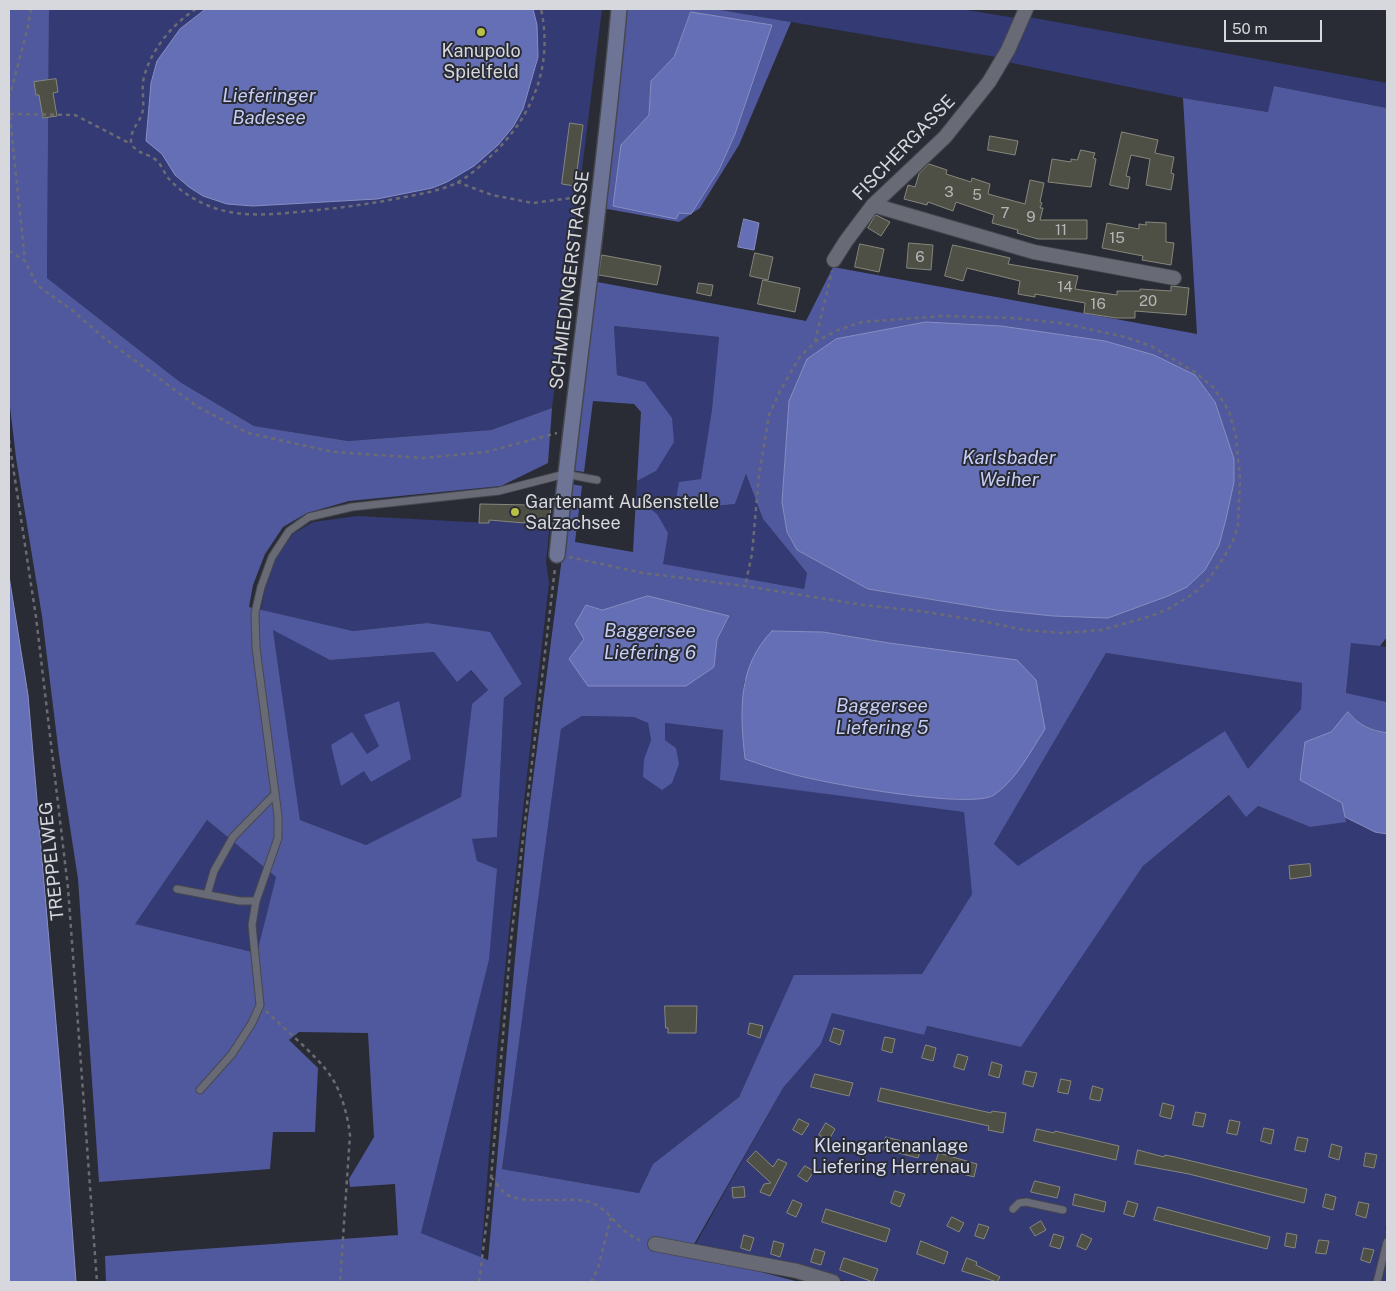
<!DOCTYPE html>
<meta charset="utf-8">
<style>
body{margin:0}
#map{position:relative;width:1396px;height:1291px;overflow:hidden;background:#2a2c35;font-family:"Public Sans",sans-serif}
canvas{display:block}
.frame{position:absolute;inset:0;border:10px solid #d7d8de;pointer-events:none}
.scale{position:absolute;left:1224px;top:20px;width:98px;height:22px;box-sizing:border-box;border:2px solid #d7d8de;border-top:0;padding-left:6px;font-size:15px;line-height:18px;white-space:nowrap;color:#d7d8de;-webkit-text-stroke:4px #2a2c35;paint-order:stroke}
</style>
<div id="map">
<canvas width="1396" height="1291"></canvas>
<div class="frame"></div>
<div class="scale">50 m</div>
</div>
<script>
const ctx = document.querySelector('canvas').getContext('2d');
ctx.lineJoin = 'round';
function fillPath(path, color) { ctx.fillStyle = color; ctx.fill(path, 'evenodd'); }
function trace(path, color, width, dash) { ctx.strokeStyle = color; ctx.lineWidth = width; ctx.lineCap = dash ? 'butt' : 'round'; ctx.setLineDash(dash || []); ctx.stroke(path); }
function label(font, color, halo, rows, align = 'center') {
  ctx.font = font + ' "Public Sans",sans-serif'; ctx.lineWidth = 4; ctx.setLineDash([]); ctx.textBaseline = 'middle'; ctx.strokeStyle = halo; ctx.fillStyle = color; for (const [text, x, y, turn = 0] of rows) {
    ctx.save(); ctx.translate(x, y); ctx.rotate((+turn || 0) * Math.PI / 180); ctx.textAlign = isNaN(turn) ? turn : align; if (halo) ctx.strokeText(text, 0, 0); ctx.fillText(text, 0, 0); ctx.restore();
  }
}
fillPath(new Path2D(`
 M49,9H602L552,408L491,430L348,441L254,426L180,382L47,278Z
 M715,9H961L1015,18L1029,17L1387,83V108L1274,86L1269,112L1183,98L1012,63L996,57Z
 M614,326L719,337L712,409L701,480L674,510L735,504L746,474L763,519L807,573L804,589L662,564L657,514L636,497L637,481L656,471L645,382L617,375Z
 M357,516L489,523V520L524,523L525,520L550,521L546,562L549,583L508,940L497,1051L481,1258L421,1233L489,960L477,861L471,839L497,836L504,698L522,684L427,623L353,631L261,610L265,588L275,559L293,534L313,522Z
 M273,629L330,660L435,652L457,681L470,670L488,690L472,704L462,797L366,845L300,820ZM352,733L367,754L379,746L371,782L365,771Z
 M1351,642L1387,647V702L1346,694Z
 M1106,653L1302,683L1301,709L1248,770L1224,732L1018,867L994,844Z
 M582,716L634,717L648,723L651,740L644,759L676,748L665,740V723L723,730L721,780L964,811L972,894L922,974L794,975L739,1097L653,1164L639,1193L502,1169L561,729Z
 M1230,795L1310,827L1345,817L1375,832L1387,834V1221L1385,1230L1387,1231V1282H848L805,1269L694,1247L783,1088L821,1044L832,1012L924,1035L926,1026L1021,1047L1143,866Z
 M207,820L276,877L258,953L134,924Z`), '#343a74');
fillPath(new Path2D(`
 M9,9H49L47,278L180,382L254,426L348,441L491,430L552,408L548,463L501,486L349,501L307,513L283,527L265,554L253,585L249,607L353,631L427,623L490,632L522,684L504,698L497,837L472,839L477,861L497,869L489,960L421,1233L488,1260L527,825L561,565L570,484L582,486L575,542L633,552L636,497L657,514L668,533L663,564L804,589L807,573L763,519L746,474L735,504L674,510L679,482L701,479L712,409L719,337L614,326L617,375L645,382L672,418L674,442L656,471L637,481L641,412L634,404L593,401L584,472L571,470L592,281L806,321L833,267L1197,334L1183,98L1268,112L1274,86L1387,108V637L1380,646L1351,643L1346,693L1387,702V733C1370,729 1360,726 1348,713L1331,732L1305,742L1343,803L1346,822L1310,827L1258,806L1246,817L1229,795L1143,866L1021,1047L927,1026L924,1035L832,1013L821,1044L783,1088L689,1253L799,1282H106L105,1256L398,1235L395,1184L350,1187L349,1179L374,1137L368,1033L299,1032L289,1040L318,1068L315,1132H273L270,1169L99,1182L78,879L59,755L42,616L16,458L9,398ZM1195,375L1215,402L1234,459L1053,616L996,610L868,589L797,550L787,532L782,502L786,441ZM648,596L729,617L717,639L714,667L629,686H588L569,659L584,639L586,605L602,610ZM273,630L330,660L434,652L457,682L471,670L488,690L472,704L461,797L366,845L300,820ZM772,631L823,632L889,643L992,796L959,800L865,789L792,774L745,759L742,727L744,682ZM1106,653L1302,683L1301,709L1248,769L1225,731L1018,866L994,844ZM582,716L634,717L648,723L651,740L644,759L643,777L662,790L672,783L679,764L676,748L665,740V723L723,730L720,780L964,812L972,894L922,974L794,975L739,1097L653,1164L639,1193L502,1169L561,729ZM207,820L276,877L257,953L135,924Z
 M625,9H715L791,22L739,145L700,208L679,222L602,208ZM691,12L735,134L719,170L691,214L679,213L621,145L649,115L651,81L674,57Z
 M399,701L411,759L371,782L364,771L341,786L331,745L352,732L367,754L379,746L364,715Z`), '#50599e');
const water = new Path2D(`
 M206,9H533L537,25L538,57L523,109L513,127L498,145L474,166L447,182L432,188L377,199L253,206L227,204L203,196L189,187L175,175L162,154L146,141L151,83L157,61L180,29Z
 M691,12L772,25L735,134L719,170L691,214L679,213L676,219L613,206L621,145L649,115L651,81L674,57Z
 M744,219L759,223L754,250L738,247Z
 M926,322L1001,326L1105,341L1154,355L1195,375L1215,402L1234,459V482L1226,519L1219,545L1205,570L1187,587L1168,596L1108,618L1053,616L996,610L868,589L797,550L787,532L782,502L789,401L807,359L836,339Z
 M9,576L28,695L63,1105L76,1282H9Z
 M648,596L729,616L717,639L714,667L686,686H588L569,659L584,639L575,624L586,605L602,610Z
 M772,631L823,632L889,643L1017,660L1036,680L1045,729C1030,752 1017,779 994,795C971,810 823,783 792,774C776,770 760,764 745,759C740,712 737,667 772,631Z
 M1348,712C1359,726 1371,730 1387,733V834L1375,832L1345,817L1342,803L1300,780L1305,742L1331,732Z`);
fillPath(water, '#656fb6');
trace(water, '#878ec2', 1);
const building = new Path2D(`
 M56,79L58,92L53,93L57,116L43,118L39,95H36L34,82Z
 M570,123L583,125L575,186L562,184Z
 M1122,132L1158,140L1155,153L1174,157L1171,173L1174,174L1171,190L1146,185L1150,159L1131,155L1126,176L1130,177L1128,189L1110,185Z
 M990,136L1018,141L1015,155L988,150Z
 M1081,150L1095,153L1093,158L1096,159L1091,187L1048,182L1052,159L1071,162V159L1077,160Z
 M929,164L947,170L946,174L971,182L972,178L990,184L988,194L1025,204L1030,180L1044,183L1040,202L1042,203L1040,208H1043L1040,220H1087V239H1038L1017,233L1018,230L992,223L994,215L956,202L953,211L928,202L927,205L904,199L908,185L915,187L919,174Z
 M876,215L890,222L881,236L868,228Z
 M1146,222L1166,223V242L1174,243L1171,265L1142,260L1143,256L1102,248L1107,223L1139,229V224L1146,225Z
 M909,243L933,245L931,270L907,268Z
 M860,244L884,249L879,272L855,267Z
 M953,245L1010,258L1008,264L1078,276L1075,289L1117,295V291H1140V289L1171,291V286L1189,288L1186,315L1135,311V318H1116L1084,313L1085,303L1035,294V297L1018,294L1020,281L967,268L963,281L945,276Z
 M755,253L773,257L768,280L750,276Z
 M602,255L661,266L657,285L599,275Z
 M763,280L800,288L795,312L758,304Z
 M699,283L713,285L711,296L697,293Z
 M532,498H551L550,521L525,520V523L489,520V523H479L480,504L531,505Z
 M1310,864L1311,876L1290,879L1289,866Z
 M665,1006H697L696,1033H668V1028H666Z
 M750,1023L763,1026L760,1038L748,1034Z
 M834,1028L844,1031L840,1045L830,1041Z
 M885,1037L895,1039L892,1053L882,1050Z
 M926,1045L936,1048L933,1061L922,1058Z
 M958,1054L968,1057L964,1070L954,1067Z
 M992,1062L1002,1065L999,1078L989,1075Z
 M1026,1071L1037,1073L1033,1087L1023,1084Z
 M815,1074L853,1083L849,1096L811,1087Z
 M1061,1079L1071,1081L1068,1094L1058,1092Z
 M1093,1086L1103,1089L1100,1101L1090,1099Z
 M881,1088L991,1113L992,1111L1006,1113L1003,1133L988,1130L989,1126L878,1101Z
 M1163,1103L1174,1106L1171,1119L1160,1116Z
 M1196,1112L1206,1114L1203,1127L1193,1125Z
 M799,1119L809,1124L802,1135L793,1130Z
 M1230,1120L1240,1122L1237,1135L1227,1133Z
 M826,1123L835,1129L829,1140L819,1135Z
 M1264,1128L1274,1130L1271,1144L1261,1141Z
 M1037,1129L1054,1133L1055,1131L1119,1146L1116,1160L1034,1141Z
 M886,1137L922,1146L918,1158L883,1149Z
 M1298,1137L1308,1139L1305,1152L1295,1150Z
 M1332,1144L1342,1147L1339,1160L1329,1157Z
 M1138,1150L1164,1157L1165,1155L1175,1157L1307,1189L1304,1203L1189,1174L1135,1164Z
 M756,1151L773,1167L778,1159L787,1163L770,1196L760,1192L764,1184L771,1183L747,1161Z
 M939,1153L977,1164L974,1177L936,1167L935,1164Z
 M1366,1153L1377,1155L1374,1168L1364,1166Z
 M805,1166L814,1171L807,1182L798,1176Z
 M1035,1181L1060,1187L1057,1198L1031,1192Z
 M744,1187L745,1197L733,1198L732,1188Z
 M895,1191L905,1194L900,1207L891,1203Z
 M1075,1194L1106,1202L1104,1212L1073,1205Z
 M1326,1194L1336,1197L1333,1210L1323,1207Z
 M793,1200L802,1204L796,1217L787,1213Z
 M1128,1201L1138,1204L1134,1217L1124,1214Z
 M1359,1202L1369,1204L1366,1218L1356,1215Z
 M1158,1207L1270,1237L1267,1249L1154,1220Z
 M826,1209L890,1229L886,1242L822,1222Z
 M952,1217L964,1223L959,1232L947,1226Z
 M1041,1221L1046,1230L1035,1236L1030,1228Z
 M979,1224L989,1227L984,1239L975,1236Z
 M1287,1233L1297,1235L1295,1248L1285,1246Z
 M1054,1234L1064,1237L1060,1249L1050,1246Z
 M1082,1234L1092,1239L1086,1250L1077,1246Z
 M744,1235L754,1238L750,1251L741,1248Z
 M1319,1240L1329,1241L1326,1254L1316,1253Z
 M774,1241L784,1244L780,1257L771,1254Z
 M921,1241L948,1252L944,1264L917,1254Z
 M1364,1248L1374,1250L1370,1263L1361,1260Z
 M815,1249L825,1252L821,1265L811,1262Z
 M844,1258L878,1269L873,1282L840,1270Z
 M967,1258L977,1262L976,1265L1000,1277L997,1282L962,1271Z`);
fillPath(building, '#4f5045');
trace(building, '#86877c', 1);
const lane = new Path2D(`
 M177,889L240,901H256
 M207,895L214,871L233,837L275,794
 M200,1090L232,1054L252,1023L260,1005L252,925L256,901L278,838V816L256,648L255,613L261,587L272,557L289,531L309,517L352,507L499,491L565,474L597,480
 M1013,1209L1019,1203L1026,1202L1063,1210
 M1377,1282L1387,1242`);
const street = new Path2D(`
 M873,205L1034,252L1174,278
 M834,260L846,241L873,205L945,137L989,82L1008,50L1026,9
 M655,1244L797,1271L833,1282`);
const secondary = new Path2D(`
 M557,555C576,373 603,191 619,9`);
trace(lane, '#46484f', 9);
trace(street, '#46484f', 16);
trace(secondary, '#46484f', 18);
trace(new Path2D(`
 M196,9C172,24 148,53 143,82C142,91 144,100 143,109C141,124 130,126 131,144C139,155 148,153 156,160C162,165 164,173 169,179C180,191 194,200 209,206C243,220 284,213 318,210C347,207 376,203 405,197C421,194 437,191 452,185C468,178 482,165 494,153C534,114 553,64 541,9
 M9,98L27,31L31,9
 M9,108L25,261
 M10,114L75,115L131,144
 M457,182L492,195L533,203L587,196
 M9,251L25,261L37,285L73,311L104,338L198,407L248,433L333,452L423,458L486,452L557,433
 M815,342L832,271
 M9,440L36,617L68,888L97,1282
 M569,557L643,573L745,586L863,605L920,611L987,622L1024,630L1062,633L1102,630L1151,616L1170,608L1193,594L1208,580L1222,560L1232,543L1238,526L1240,478L1236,437L1229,411L1214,388L1196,373L1151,346L1125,337L1061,323L1013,318L943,316L862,322L838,330L815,342L799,358L780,391L769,415L759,475L752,554L745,586
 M266,1011C287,1032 325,1061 337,1087C344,1102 348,1119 350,1135L340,1282
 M491,1177C496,1183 501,1190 506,1194C521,1205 567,1197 586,1201C611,1206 618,1236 644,1241
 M479,1282L489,1203L511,940L555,568
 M591,1282L598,1268L611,1217`), '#6a6b73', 2.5, [4, 4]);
trace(lane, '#686a75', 7);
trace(street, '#686a75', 14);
trace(secondary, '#6e7496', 15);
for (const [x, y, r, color] of [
 [481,32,5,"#b9c046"],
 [515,512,5,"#b9c046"]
]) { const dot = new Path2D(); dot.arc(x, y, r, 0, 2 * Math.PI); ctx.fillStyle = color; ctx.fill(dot); trace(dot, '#2a2c35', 2); }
label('15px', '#b5b6b8', null, [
 ["3",949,192],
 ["5",977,195],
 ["7",1005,213],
 ["9",1031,217],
 ["11",1061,230],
 ["15",1117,238],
 ["6",920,257],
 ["14",1065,287],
 ["20",1148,301],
 ["16",1098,304]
]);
label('18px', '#d7d8de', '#2a2c35', [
 ["Kanupolo",481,51],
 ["Spielfeld",481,72],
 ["Gartenamt Außenstelle",525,502,"left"],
 ["Salzachsee",525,523,"left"]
]);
label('18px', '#d7d8de', '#2a2c35', [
 ["FISCHERGASSE",904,148,-46],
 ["SCHMIEDINGERSTRASSE",570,280,-83],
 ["TREPPELWEG",52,861,-96]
]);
label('18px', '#d7dcf0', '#2a2c35', [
 ["Kleingartenanlage",891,1146],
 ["Liefering Herrenau",891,1167]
]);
label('italic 19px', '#c6cef6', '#2a2c35', [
 ["Lieferinger",269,96],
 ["Badesee",269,118],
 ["Karlsbader",1009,458],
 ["Weiher",1009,480],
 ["Baggersee",650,631],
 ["Liefering 6",650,653],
 ["Baggersee",882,706],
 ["Liefering 5",882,728]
]);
</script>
